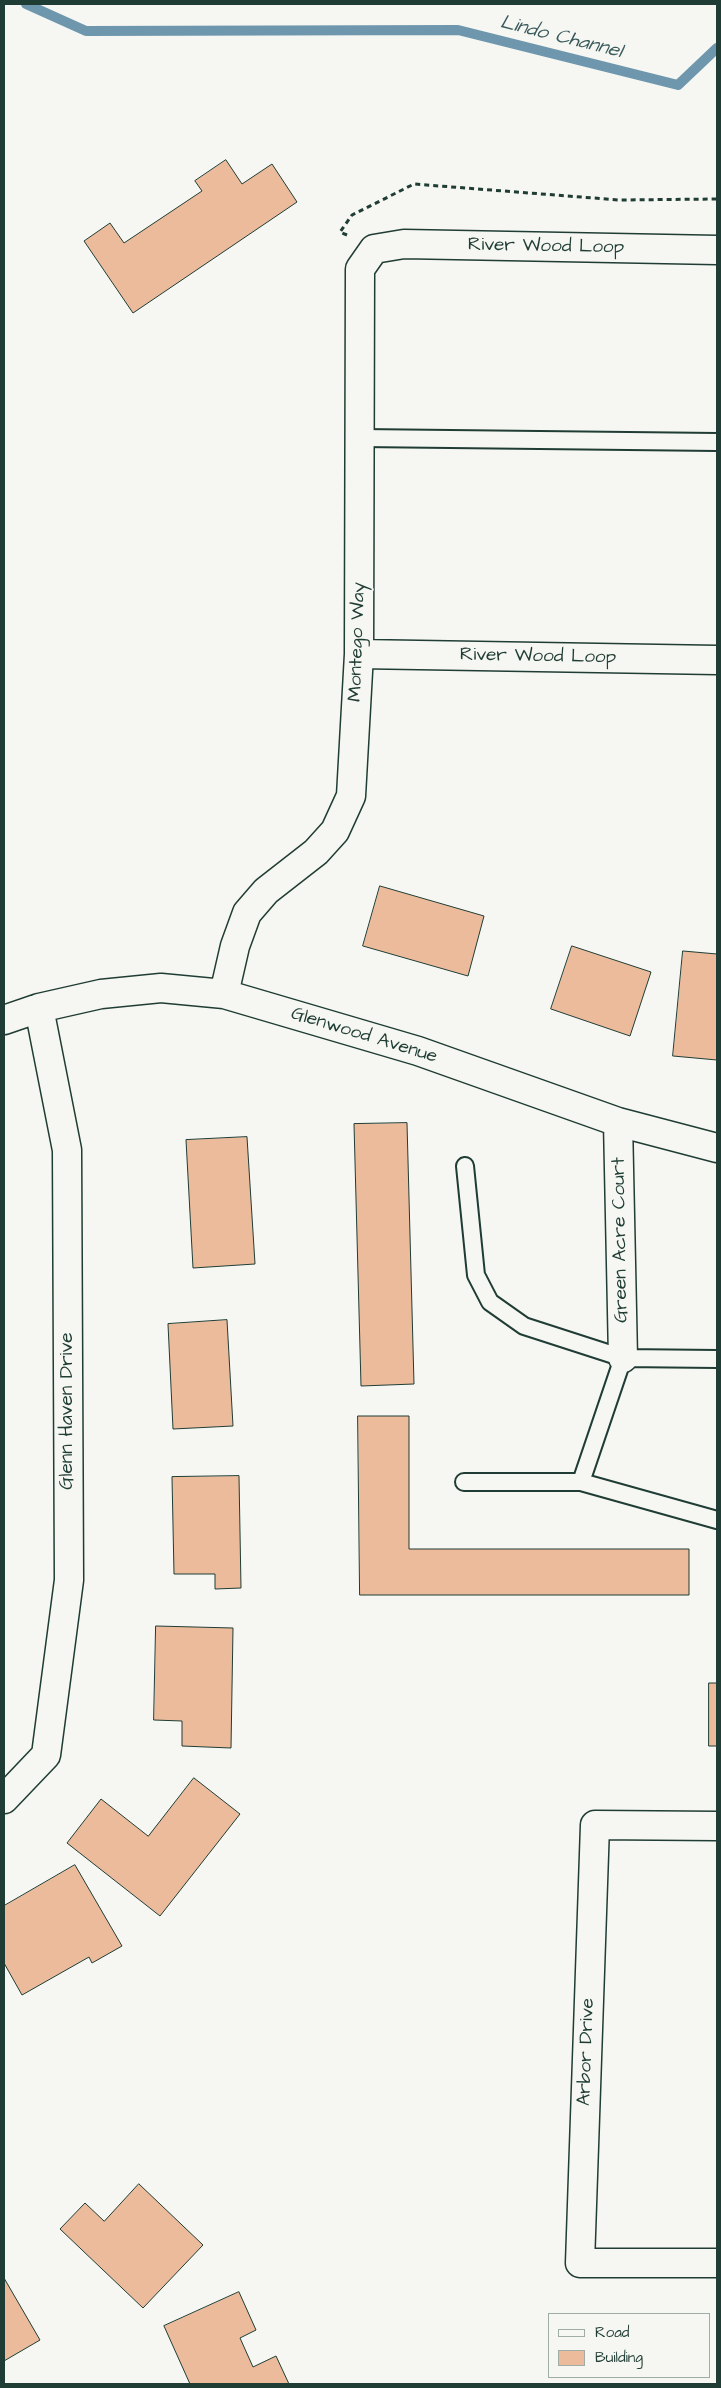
<!DOCTYPE html>
<style>
body{margin:0}
#map{position:relative;width:721px;height:2388px;overflow:hidden;background:#f6f6f2;font-family:"Architects Daughter",sans-serif}
canvas{display:block}
.frame{position:absolute;inset:0;border:5px solid #1f3d34;pointer-events:none}
.legend{position:absolute;left:548px;top:2313px;width:162px;height:65px;box-sizing:border-box;background:#f6f6f2;border:1px solid #a0aca6;margin:0;padding:6px 9px;list-style:none;font-size:15px;color:#1f3d34}
.legend li{display:flex;align-items:center;gap:10px;height:25px}
.legend b{width:25px;border:1px solid #a0aca6}
</style>
<div id="map">
<canvas width="721" height="2388"></canvas>
<div class="frame"></div>
<ul class="legend">
<li><b style="height:6px;background:#f6f6f2"></b>Road</li>
<li><b style="height:14px;background:#ecbb9c"></b>Building</li>
</ul>
</div>
<script>
const ctx = document.querySelector('canvas').getContext('2d');
ctx.lineJoin = 'round';
function trace(path, color, width, dash) { ctx.strokeStyle = color; ctx.lineWidth = width; ctx.lineCap = dash ? 'butt' : 'round'; ctx.setLineDash(dash || []); ctx.stroke(path); }
function fillPath(path, color) { ctx.fillStyle = color; ctx.fill(path, 'evenodd'); }
function label(font, color, halo, rows, align = 'center') {
  ctx.font = font + ' "Architects Daughter",sans-serif'; ctx.lineWidth = 4; ctx.setLineDash([]); ctx.textBaseline = 'middle'; ctx.strokeStyle = halo; ctx.fillStyle = color; for (const [text, x, y, turn = 0] of rows) {
    ctx.save(); ctx.translate(x, y); ctx.rotate((+turn || 0) * Math.PI / 180); ctx.textAlign = isNaN(turn) ? turn : align; if (halo) ctx.strokeText(text, 0, 0); ctx.fillText(text, 0, 0); ctx.restore();
  }
}
trace(new Path2D(`
 M26,4L86,31L458,30L678,85L717,48`), '#6e96ad', 10);
const building = new Path2D(`
 M226,160L242,184L272,164L297,202L133,313L84,241L110,223L124,243L202,191L195,181Z
 M380,886L484,916L468,976L363,946Z
 M572,946L651,972L630,1036L551,1009Z
 M683,951L717,954V1060L673,1056Z
 M407,1123L414,1384L361,1386L354,1124Z
 M247,1137L255,1264L193,1268L186,1140Z
 M227,1320L233,1426L173,1429L168,1324Z
 M358,1416H409V1549H689V1595H360Z
 M239,1476L241,1588L215,1589V1574H174L172,1477Z
 M156,1626L233,1628L231,1748L182,1746V1721L154,1720Z
 M709,1683H717V1746H709Z
 M194,1778L240,1814L160,1916L67,1843L101,1799L148,1836Z
 M75,1865L122,1946L92,1963L89,1957L22,1995L4,1963V1906Z
 M139,2184L203,2245L143,2308L60,2229L85,2203L104,2221Z
 M4,2278L40,2340L4,2361Z
 M239,2292L256,2330L240,2338L253,2367L276,2356L289,2384H190L164,2326Z`);
fillPath(building, '#ecbb9c');
trace(building, '#1f3d34', 1);
const service = new Path2D(`
 M361,438L717,442
 M465,1166L476,1275L490,1302L524,1326L623,1358L717,1359
 M623,1358L581,1482L717,1520
 M464,1482H581`);
const minor = new Path2D(`
 M359,654L717,660
 M224,994L235,946L247,913L266,891L316,852L335,831L351,796L359,654L360,269L374,249L404,244L717,250
 M4,1020L39,1008L101,994L161,988L224,994L418,1051L618,1122L717,1148
 M618,1122L623,1358
 M4,1799L46,1755L69,1580L67,1150L39,1008
 M717,1826L595,1825L580,2263H717`);
trace(service, '#1f3d34', 20);
trace(minor, '#1f3d34', 31);
trace(new Path2D(`
 M347,235L340,232L352,215L414,184L619,200L717,199`), '#1f3d34', 3, [5, 4]);
trace(service, '#f6f6f2', 16);
trace(minor, '#f6f6f2', 28);
label('19px', '#1f3d34', '#f6f6f2', [
 ["River Wood Loop",546,247,1],
 ["Montego Way",358,642,-88],
 ["River Wood Loop",538,657,1],
 ["Glenwood Avenue",364,1036,17],
 ["Green Acre Court",621,1240,-91],
 ["Glenn Haven Drive",68,1411,-90],
 ["Arbor Drive",587,2052,-88]
]);
label('italic 20px', '#395b5c', '#f6f6f2', [
 ["Lindo Channel",561,38,14]
]);
</script>
